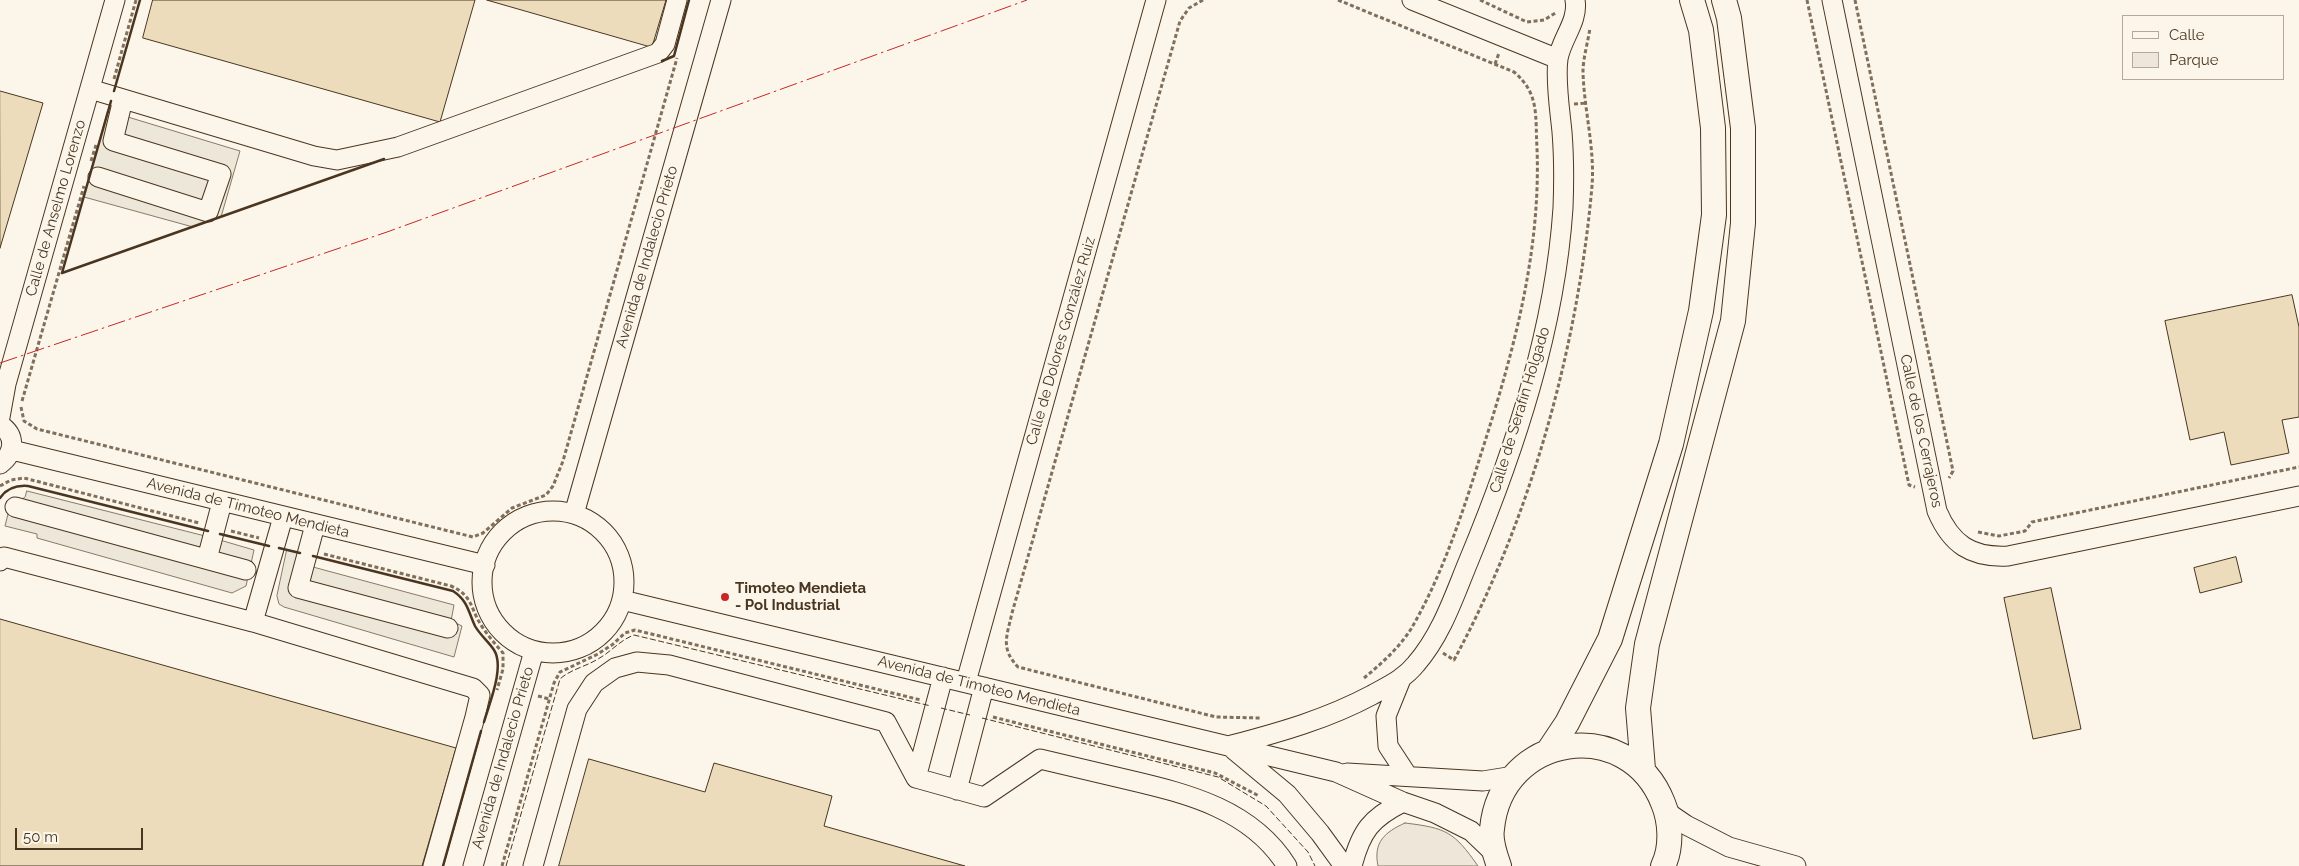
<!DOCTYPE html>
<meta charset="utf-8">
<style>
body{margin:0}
#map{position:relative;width:2299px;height:866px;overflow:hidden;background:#fbf6e9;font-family:Raleway,sans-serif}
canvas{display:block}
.legend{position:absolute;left:2122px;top:15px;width:162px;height:65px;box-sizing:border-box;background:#fbf6e9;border:1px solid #b4a999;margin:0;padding:6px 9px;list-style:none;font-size:15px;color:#4a3520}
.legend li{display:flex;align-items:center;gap:10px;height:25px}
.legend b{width:25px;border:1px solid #b4a999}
.scale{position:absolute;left:15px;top:828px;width:128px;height:22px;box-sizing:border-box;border:2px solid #4a3520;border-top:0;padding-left:6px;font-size:15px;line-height:18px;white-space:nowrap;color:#4a3520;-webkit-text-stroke:4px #fbf6e9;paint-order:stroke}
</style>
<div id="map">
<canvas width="2299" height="866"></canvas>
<ul class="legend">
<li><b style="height:6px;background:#fbf6e9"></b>Calle</li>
<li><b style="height:14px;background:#ede6d9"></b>Parque</li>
</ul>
<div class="scale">50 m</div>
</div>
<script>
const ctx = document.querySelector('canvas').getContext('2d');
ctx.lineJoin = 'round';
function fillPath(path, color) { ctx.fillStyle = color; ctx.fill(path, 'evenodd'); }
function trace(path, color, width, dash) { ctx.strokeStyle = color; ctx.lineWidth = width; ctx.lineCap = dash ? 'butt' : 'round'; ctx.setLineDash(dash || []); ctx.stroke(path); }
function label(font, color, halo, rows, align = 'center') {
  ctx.font = font + ' Raleway,sans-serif'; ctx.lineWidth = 4; ctx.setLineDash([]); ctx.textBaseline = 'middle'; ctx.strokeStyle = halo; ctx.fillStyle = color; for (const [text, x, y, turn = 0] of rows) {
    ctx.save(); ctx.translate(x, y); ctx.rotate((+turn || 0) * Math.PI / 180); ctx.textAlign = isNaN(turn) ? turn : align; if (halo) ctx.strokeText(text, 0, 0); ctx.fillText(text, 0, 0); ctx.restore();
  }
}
const green = new Path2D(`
 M1405,823C1447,828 1454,832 1478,866H1378C1373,842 1385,832 1405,823Z`);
fillPath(green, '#ede6d9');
trace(green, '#887966', 1);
const parking = new Path2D(`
 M108,111L240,151L221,217L193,227L84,197Z
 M27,491L213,538L254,550L246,586L232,593L37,538V534L5,526L12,498L21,500L25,497Z
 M287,550L316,557L313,567L454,605L451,621L462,626L454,657L284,607L279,604L277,596Z`);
fillPath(parking, '#ede7d9');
trace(parking, '#887966', 1);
const building = new Path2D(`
 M153,0H475L440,122L143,38Z
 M487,0H666L652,47Z
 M0,91L43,103L0,248Z
 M2292,295L2299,327V417L2282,420L2289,453L2231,465L2224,432L2190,440L2165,321Z
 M2236,557L2242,582L2200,593L2194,568Z
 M2051,588L2081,729L2033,739L2004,598Z
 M0,619L456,748L422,866H0Z
 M589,759L705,792L714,763L832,796L824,826L965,866H559Z`);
fillPath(building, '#ecdcbc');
trace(building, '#4a3520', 1);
const minor = new Path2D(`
 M1412,0L1558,59
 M1832,0L1937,511C1951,544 1971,558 2008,556L2299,496
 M90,89L314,156L337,160L398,147L658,53L665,44L677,0
 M98,177L208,212L221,174L113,141L123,99
 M0,417L6,384L115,0
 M0,425C16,435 15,453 0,464
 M12,450L485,565
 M15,507L246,570
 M482 582a71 71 0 1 1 142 0a71 71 0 1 1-142 0Z
 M574,514L721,0
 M315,525L298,588L448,628
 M207,559L222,502
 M0,561L4,557L253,622L473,688L480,695L475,717L433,866
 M622,600L1336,772L1403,802L1435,813L1471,831L1495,854
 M253,622L283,517
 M1401,679L1386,716L1388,746L1407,775
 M966,682L1156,0
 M1232,745C1281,732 1327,719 1372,695C1388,686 1404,679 1416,664C1442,634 1454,596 1469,560C1515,449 1555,329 1563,208C1564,183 1564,157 1562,132C1560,111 1555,80 1558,59C1561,39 1579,21 1575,0
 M1234,750L1287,794L1320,833L1344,866
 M1347,773L1483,781L1514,776
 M916,778L943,677
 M957,790L984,687
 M1667,812L1686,825L1729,847L1796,866
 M473,866L534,651
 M533,866L577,709L594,683L615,668L637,662L669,665L886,722L916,778L984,797L1040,759C1069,766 1099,773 1129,780C1189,794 1252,810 1287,866
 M1352,866C1361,831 1371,818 1403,802`);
const major = new Path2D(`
 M1549,750L1567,723L1610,639L1671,444L1701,311L1714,215L1713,128L1701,30L1692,0
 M1643,769L1638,708L1647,644L1733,321L1743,223V128L1729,18L1724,0
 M1499,866C1495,855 1490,840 1492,829C1501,733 1628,714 1663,803C1671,822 1672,848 1663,866`);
trace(minor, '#4a3520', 21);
trace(major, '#4a3520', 26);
trace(new Path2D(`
 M1203,0L1189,8L1180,21L1012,613C1007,636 1000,648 1018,667L1216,717L1260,718
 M1338,0L1514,72C1540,94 1535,116 1537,148C1541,253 1513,354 1481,454C1463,512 1442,576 1411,629C1399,648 1381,664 1364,678
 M1480,0L1527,22L1544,20L1557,12
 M1807,0L1909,485L1915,487
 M1855,0L1953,471L1949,478
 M1495,64L1499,53
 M114,79L136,0
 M1574,104L1586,103
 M91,161L96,145
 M22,401L84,186
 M21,407L24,421L37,429L473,537L483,533L512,508L546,495L553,486L563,461L677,58
 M0,486L11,480L24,478L199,523
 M231,531L259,538
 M1978,532L1999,536L2025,531L2032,522L2299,467
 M324,554L451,586C474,596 470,610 483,628C489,637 496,645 503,653V669L497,690
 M1443,653L1454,660C1531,518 1578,346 1592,186C1595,148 1584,110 1583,72C1583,58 1588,42 1590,28
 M538,696L549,699
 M993,717L1215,773L1259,796
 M502,866L554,683L560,672L596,655L612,645L625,633L635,630L921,700`), '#7f6f5c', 3, [4, 2.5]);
trace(minor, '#fbf6e9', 19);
trace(major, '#fbf6e9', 24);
trace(new Path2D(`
 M941,708L970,715
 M982,718L1218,777L1266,806L1308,852L1315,866
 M506,866L560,679C571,669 585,667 598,659C611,652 620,640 634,635L931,706`), '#4a3520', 1, [6, 2.5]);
trace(new Path2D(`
 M662,61L674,56L689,0
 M114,91L140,0
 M111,101L62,273L384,159
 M0,498C7,488 16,485 28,486L208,531
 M220,534L269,546
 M279,548L300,553
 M313,556L453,591C468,601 468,611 475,626C480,635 489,642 494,650C505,667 489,704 484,722
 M443,866L481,731`), '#4a3520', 2.5);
trace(new Path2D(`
 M0,363L387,232L1027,0`), '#c62828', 1, [18, 4, 2.5, 4]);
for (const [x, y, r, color] of [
 [725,597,5,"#c62828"]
]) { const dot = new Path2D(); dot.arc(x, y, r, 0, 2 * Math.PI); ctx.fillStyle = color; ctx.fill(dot); trace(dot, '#fbf6e9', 2); }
label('15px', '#4a3520', '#fbf6e9', [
 ["Calle de Anselmo Lorenzo",56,208,-74],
 ["Avenida de Indalecio Prieto",647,257,-74],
 ["Calle de Dolores González Ruiz",1061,341,-74],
 ["Calle de Serafín Holgado",1520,410,-73],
 ["Calle de los Cerrajeros",1921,431,78],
 ["Avenida de Timoteo Mendieta",248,508,14],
 ["Avenida de Timoteo Mendieta",979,686,14],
 ["Avenida de Indalecio Prieto",503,758,-74]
]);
label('bold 15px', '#4a3520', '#fbf6e9', [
 ["Timoteo Mendieta",735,588],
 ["- Pol Industrial",735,605]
], 'left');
</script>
